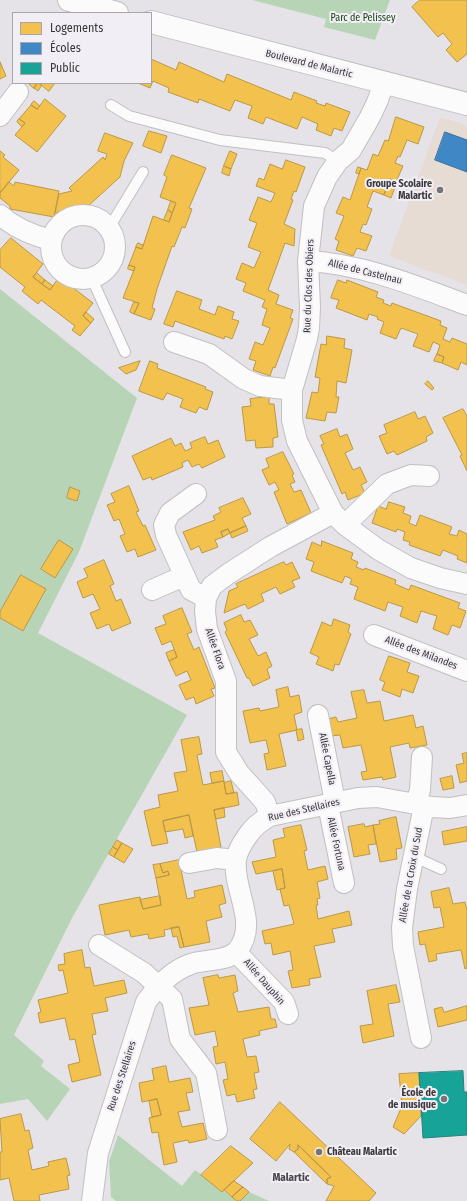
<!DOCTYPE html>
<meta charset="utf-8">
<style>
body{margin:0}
#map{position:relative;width:467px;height:1201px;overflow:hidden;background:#e5e3e7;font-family:"Fira Sans Condensed",sans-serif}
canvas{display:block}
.legend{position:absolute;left:12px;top:12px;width:140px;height:72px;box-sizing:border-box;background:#f2eef6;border:1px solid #a8a5ab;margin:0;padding:5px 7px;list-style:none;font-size:12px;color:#3a383b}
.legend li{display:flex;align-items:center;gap:8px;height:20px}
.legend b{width:20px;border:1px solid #a8a5ab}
</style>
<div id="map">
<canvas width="467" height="1201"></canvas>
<ul class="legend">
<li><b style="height:11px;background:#f2c14e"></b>Logements</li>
<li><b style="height:11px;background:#3f88c5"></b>Écoles</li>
<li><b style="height:11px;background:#17a398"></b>Public</li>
</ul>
</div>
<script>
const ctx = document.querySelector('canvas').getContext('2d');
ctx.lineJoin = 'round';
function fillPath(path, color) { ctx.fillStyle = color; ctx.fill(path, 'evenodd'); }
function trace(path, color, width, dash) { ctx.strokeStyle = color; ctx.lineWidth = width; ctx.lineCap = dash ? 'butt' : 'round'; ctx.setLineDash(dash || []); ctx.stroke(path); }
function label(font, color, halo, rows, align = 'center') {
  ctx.font = font + ' "Fira Sans Condensed",sans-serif'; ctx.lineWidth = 4; ctx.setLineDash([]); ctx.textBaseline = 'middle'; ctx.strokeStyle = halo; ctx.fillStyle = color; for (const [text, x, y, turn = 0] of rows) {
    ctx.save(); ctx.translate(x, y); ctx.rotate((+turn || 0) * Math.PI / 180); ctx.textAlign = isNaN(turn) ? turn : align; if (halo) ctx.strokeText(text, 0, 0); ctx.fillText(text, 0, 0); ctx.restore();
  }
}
fillPath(new Path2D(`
 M440,117L467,125V285L389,256Z`), '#e6dcd4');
fillPath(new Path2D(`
 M252,0H390L375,40L324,27L326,19Z
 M0,289L137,398L79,552L38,633L187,715L72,918L14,1035L44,1061L41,1066L70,1089L47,1121L28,1099L0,1104Z
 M118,1135L182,1186L195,1170L237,1201H116L111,1197L109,1162Z
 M249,1192L269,1201H240Z`), '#b8d4b6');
const homes = new Path2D(`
 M420,0H467V54L457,62L446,50L452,44L443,33L438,37L412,7Z
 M151,59L176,70L179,62L224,82L227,74L291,100L294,92L317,101L316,103L325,106L326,103L350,112L342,131L334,128L331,136L316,130L318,124L302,117L297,129L266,117L263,124L248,118L252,106L235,100L230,111L199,99L198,103L168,92L169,88L153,81L150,88L138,83H151Z
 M0,62L6,76L0,79Z
 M28,83H38L34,88Z
 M38,83L42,85L38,91L34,88Z
 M39,83H55L49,91Z
 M45,99L66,116L37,152L15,135L25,123L19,119L31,105L37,109Z
 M34,101L40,106L37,109L31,105Z
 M396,117L424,127L418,144L407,140L400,157L398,156L395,163L403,166L396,182L390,179L384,195L373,191L367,207L372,209L366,225L363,224L360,232L372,236L366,251L357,248L353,256L336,250L339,241L335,239L344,216L336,213L343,197L350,200L361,168L367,170L373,154L378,156L385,140L388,141Z
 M19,119L25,123L22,127L17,122Z
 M149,131L167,136L161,153L143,146Z
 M105,133L133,143L124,161L120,177L87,207L85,205L55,213L59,194L72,191L69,188L103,157L105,160L107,154L98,151Z
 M0,151L5,155L3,157L19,170L0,193Z
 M230,151L237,154L231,169L224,166Z
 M172,155L206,168L189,208L192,209L185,228L182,227L174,247L172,246L157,289L152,308L155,309L151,320L134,314L139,303L123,298L135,267L129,265L136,247L142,249L153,216L169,222L176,203L160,197L167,177L164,175Z
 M286,160L305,167L296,192L294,191L291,199L293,200L284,224L295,229L294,246L285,243L268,290L279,295L276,304L293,310L290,318L293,319L275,368L273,367L270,376L253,370L256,361L249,359L255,342L263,345L270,328L262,325L267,309L262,307L265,300L243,291L246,283L236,279L242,263L254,268L261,252L248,247L257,223L249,220L258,197L271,202L275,193L256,186L259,178L264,180L270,164L282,169Z
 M224,166L231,169L229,176L222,173Z
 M358,167L361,168L359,174L356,173Z
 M390,179L397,182L391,198L384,195Z
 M9,182L14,186L15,182L59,191L54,217L10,209V206L0,198V193Z
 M171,201L176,203L172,213L168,210Z
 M168,210L172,213L169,222L164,220Z
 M11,238L43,264L33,277L42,284L50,290L59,277L93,303L83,316L91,323L80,336L72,330L75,326L41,300L38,304L22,291L25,287L0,267V250Z
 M138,243L143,245L142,249L136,247Z
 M129,265L135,267L134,271L128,269Z
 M37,273L45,280L42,284L33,277Z
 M45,280L53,286L50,290L42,284Z
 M338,280L346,283L347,280L378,292L376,297L384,300L383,303L391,306L392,303L441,321L440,325L447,328L443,339L450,342L452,338L467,344V365L461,362L458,370L442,363L444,357L437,354L440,345L433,342L429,352L413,346L418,334L401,328L396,339L380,333L384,322L377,319L378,317L369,314L367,320L336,308L339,300L331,298Z
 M177,291L202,300L199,309L215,315L218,306L234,312L232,319L239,321L232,339L225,336L224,339L175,321L173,327L164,324Z
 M134,302L139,303L134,314L130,312Z
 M86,312L94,319L91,323L83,316Z
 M327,336L345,339L344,348L352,350L346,383L337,381L336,397H339L336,413L327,412L325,421L306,418L312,392L318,393L320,378L315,377L321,344L326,345Z
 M437,354L444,357L442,363L434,361Z
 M140,361L136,370L126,374L119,368Z
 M150,361L158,364L157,368L206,387L205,389L213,392L207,410L199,407L196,413L180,407L183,399L167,393L163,400L139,391Z
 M428,381L434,388L432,390L425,384Z
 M269,397V404H274L278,437L273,438V447L256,448L255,440L246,441L242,407L251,406L250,399Z
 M463,409L467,416V471L460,456L462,455L443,418Z
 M415,412L418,419L425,416L433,433L426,437L427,441L397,455L394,451L387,454L379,436L387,433L384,425Z
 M337,429L340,437L347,434L353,449L345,453L353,470L360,467L367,482L361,485L365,493L348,500L345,492L342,494L321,445L324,444L320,436Z
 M205,437L208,444L218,440L225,457L202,468L199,464L192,467L188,460L182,463L183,467L152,480L151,477L143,480L132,456L171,438L175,446L181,443L185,451L192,448L190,443Z
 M283,452L294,474L292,475L295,482L290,484L294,492L301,490L311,513L287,524L274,492L279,490L275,482L269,485L262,470L269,467L266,459Z
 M129,486L139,511L136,512L143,526L145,525L156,550L138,557L135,549L127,552L120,536L125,534L119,519L114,521L107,505L115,502L111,494Z
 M70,487L80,491L77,501L67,498Z
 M243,498L251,514L242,518L246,526L230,533L228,529L221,532L223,537L215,540L218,547L202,553L199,546L191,550L183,532L215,520L213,516L221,512L219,508Z
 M389,502L405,507L403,513L411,516L409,523L416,526L420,515L452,527L449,534L457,536L459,530L467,534V563L457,559L458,556L443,550L440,556L409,545L410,542L403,540L405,532L397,529L396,532L372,523L378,506L386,509Z
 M246,526L248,531L232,538L230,533Z
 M228,529L230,533L223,537L221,532Z
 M59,540L73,549L55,578L41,569Z
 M322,541L353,553L351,559L358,562L356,567L364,570L365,568L396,580L395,584L409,590L411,585L460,603L458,608L466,611L460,628L452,625L448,635L433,629L437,616L421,611L417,623L400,616L403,607L388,602L385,611L354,599L358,587L350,584L352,579L345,576L342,583L311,571L314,562L306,559L312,542L321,546Z
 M104,560L114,584L110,586L116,601L121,599L131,623L112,631L109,624L97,629L90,613L100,609L93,594L83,598L77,582L88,577L84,569Z
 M284,562L286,565L292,562L300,578L292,581L295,587L280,594L276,587L261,594L264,601L248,609L245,604L224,613L229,591L238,587L236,584Z
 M21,575L46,589L23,631L0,618V612Z
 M182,608L192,632L187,634L194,650L199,647L215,688L211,689L214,696L196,704L194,697L186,700L179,685L191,680L187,671L176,676L169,661L177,657L171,641L162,645L155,628L166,624L163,616Z
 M241,615L244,622L250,620L258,635L249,639L258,656L266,652L272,666L267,669L270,678L253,686L249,678H247L225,632L227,630L224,623Z
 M334,619L350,625L348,632L351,634L339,665L335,664L333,671L316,664L319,657L310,653L322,622L331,626Z
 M174,650L177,657L169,661L166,653Z
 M389,656L410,663L407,672L419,676L413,693L402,689L400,697L382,690L385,682L380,680Z
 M288,687L290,697L299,695L302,712L294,715L297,730L279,734L286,766L267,770L264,754L269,753L266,740L250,743L243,711L259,708L260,711L279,707L276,690Z
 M364,690L367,703L380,701L384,721L413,715L416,728L423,726L427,745L410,748L409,743L390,747L396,777L383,780L382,777L363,780L361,772L367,771L361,745L343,748L340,735L331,736L328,719L336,717L338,722L357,718L351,692Z
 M302,729L304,739L298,741L296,730Z
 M199,737L202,754L197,755L203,785L224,781L226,794L237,792L239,805L214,810L221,847L197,852L189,815L163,821L168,843L152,846L144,811L160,807L158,795L178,791L174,773L187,771L181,740Z
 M467,753V781L460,783L456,765L464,763L462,754Z
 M222,771L224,781L212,783L210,773Z
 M452,776L454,788L443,790L440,779Z
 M231,781L234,793L226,794L224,783Z
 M224,808L225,817L216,819L214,810Z
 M189,815L193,836L185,838L183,829L165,832L163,821Z
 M396,817L402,848L396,849L397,859L380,862L373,825L380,824L379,821Z
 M364,824L365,827L373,825L376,844L368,845L370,854L354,857L348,827Z
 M301,825L307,850L304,851L308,870L325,866L328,879L317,882L320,898L317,899L318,905H316L318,919L349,911L352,925L332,929L335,942L314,946L321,977L309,979L310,985L292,988L288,971L293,970L290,951L273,955L271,943L265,944L262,931L294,924L289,905L284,906L280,889L285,888L282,869L256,874L252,862L276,857L273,840L285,837L283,829Z
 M467,827V841L444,845L442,832Z
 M117,840L122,843L118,850L113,847Z
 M122,843L133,849L124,863L114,857Z
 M113,847L118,850L114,857L109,854Z
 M179,860L187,899L195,897L194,891L222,885L226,903L219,905L222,917L206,921L210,942L184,947L179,927L164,930L165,936L149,939L148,934L131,937L129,930L105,935L99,905L140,897L143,909L161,905L156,878L169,875L168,871L163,873L160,864Z
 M160,864L163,873L168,871L169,875L156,878L153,865Z
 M282,869L285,888L277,890L273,871Z
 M449,888L453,904L465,902L467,910V968L465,969L461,950L436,954L437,960L429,962L425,944L420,945L418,932L444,927L440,907L434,908L431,892Z
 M160,896L161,905L143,909L140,900Z
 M179,927L184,947L180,948L177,936L173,937L171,928Z
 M82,950L85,968L90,967L94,986L124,980L127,993L105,998L108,1011L92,1014L96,1034L92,1035L101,1075L72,1082L68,1065L80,1062L75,1039L70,1040L65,1018L40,1023L38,1013L41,1012L38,1000L68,993L63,970L59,971L58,965L65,964L64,954Z
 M218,975L219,978L235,975L238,991L233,993L238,1012L269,1007L271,1019H275L277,1027L259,1031L260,1035L243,1039L247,1057L256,1056L259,1072L254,1073L257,1089L253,1090L255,1098L237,1102L235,1094L227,1096L223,1080L228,1079L225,1062L216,1064L213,1047L218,1046L215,1031L195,1035L189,1008L209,1005L203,978Z
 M396,985L400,1002L388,1004L394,1036L363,1043L360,1026L373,1024L367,991Z
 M467,1006V1020L438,1027L434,1009L442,1007L444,1012Z
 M166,1066L169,1082L190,1078L193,1092L186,1093L190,1110L178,1112L182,1127L203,1123L207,1139L189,1143L188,1140L173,1143L177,1162L164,1165L158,1132L152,1133L149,1118L161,1115L157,1099L142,1102L139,1083L154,1080L152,1069Z
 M419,1073L421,1116L404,1134L393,1127L402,1106L399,1074Z
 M157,1099L161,1115L152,1117L149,1101Z
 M280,1102L376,1193L369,1201H326L334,1186L327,1184V1179L331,1177L298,1145V1149L294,1152L289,1149L290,1144L276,1161L250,1139Z
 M21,1114L25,1131L29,1130L33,1148L28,1150L32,1170L49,1166L48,1162L66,1158L70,1175L67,1176L69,1189L39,1195L40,1201H14L9,1178L0,1180V1152H2L0,1119Z
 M298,1145L331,1177L327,1179V1184L294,1152L298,1149Z
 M231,1146L253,1163L222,1192L201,1175Z
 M234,1181L243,1187L232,1197L224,1190Z
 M243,1187L249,1192L240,1201H237L232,1197Z`);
fillPath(homes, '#f2c14e');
trace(homes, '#bb9848', 1);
const schools = new Path2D(`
 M445,132L467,140V172L435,160Z`);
fillPath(schools, '#3f88c5');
trace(schools, '#3e709c', 1);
const public = new Path2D(`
 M463,1071L464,1092H467V1135L423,1138L419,1073Z`);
fillPath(public, '#17a398');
trace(public, '#22837c', 1);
const service = new Path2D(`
 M111,105L129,116L220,140L325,153L338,161
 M109,228L143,172
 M92,279L125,352
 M413,859H419L441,869`);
const minor = new Path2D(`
 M384,82L378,100L370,117L351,150L338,161L327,177L314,206L308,261L310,307L309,328L307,339L292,390V420L297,441L333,513L345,525L379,550L411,568L440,578L467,584
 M0,116L18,92
 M51 247a32 32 0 1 1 64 0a32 32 0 1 1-64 0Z
 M0,215C15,228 31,235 51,240
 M308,261C363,264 416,286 467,305
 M174,342L209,354L244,379L260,386L292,390
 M196,494L170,513L164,525L166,535L191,590L206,598
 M345,525L387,484L411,475L429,476
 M152,590L184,576
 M374,635L467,671
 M318,715L335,802
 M416,804L420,790L422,757
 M328,805L344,883
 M270,816L265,802L239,773L226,752V681L207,629L205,611L206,598L212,586L228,574L270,547L333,513
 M189,863L217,858L236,860
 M99,945L144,973L172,999L180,1039L206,1073L217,1130
 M236,952L284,1002L288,1014
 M421,1038L403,946L402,928L407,889L424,806
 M92,1201L98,1153L146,1002C158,986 171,971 191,964C204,959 227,962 237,951C260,924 232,889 236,860C237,851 243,842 248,835C254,826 261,821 270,816L358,798L377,797L432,807L450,808L467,805`);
const tertiary = new Path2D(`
 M69,0L117,13
 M151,22L467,104`);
trace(service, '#c0bfc2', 12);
trace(minor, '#c0bfc2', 22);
trace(tertiary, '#c0bfc2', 24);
trace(service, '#fbfbfb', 10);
trace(minor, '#fbfbfb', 20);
trace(tertiary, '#fbfbfb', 22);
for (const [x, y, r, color] of [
 [440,190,4,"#767477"],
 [444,1099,4,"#767477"],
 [319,1152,4,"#767477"]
]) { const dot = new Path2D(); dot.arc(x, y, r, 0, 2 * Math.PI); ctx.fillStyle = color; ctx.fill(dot); trace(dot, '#f2eef6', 1.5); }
label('10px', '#103c0c', '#f2eef6', [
 ["Parc de Pelissey",363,18]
]);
label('10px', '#3a383b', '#f2eef6', [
 ["Boulevard de Malartic",309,64,14],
 ["Allée de Castelnau",365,272,14],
 ["Rue du Clos des Obiers",309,286,-88],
 ["Allée Flora",215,649,71],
 ["Allée des Milandes",421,653,21],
 ["Allée Capella",327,759,79],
 ["Rue des Stellaires",304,810,-13],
 ["Allée Fortuna",336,844,78],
 ["Allée de la Croix du Sud",411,875,-80],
 ["Allée Dauphin",264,982,49],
 ["Rue des Stellaires",122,1076,-72]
]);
label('bold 10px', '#3a383b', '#f2eef6', [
 ["Groupe Scolaire",432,184],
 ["Malartic",432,196],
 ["École de",436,1093],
 ["de musique",436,1105],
 ["Château Malartic",327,1152,"left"]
], 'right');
label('bold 11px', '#48454b', '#f2eef6', [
 ["Malartic",291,1178]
]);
</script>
